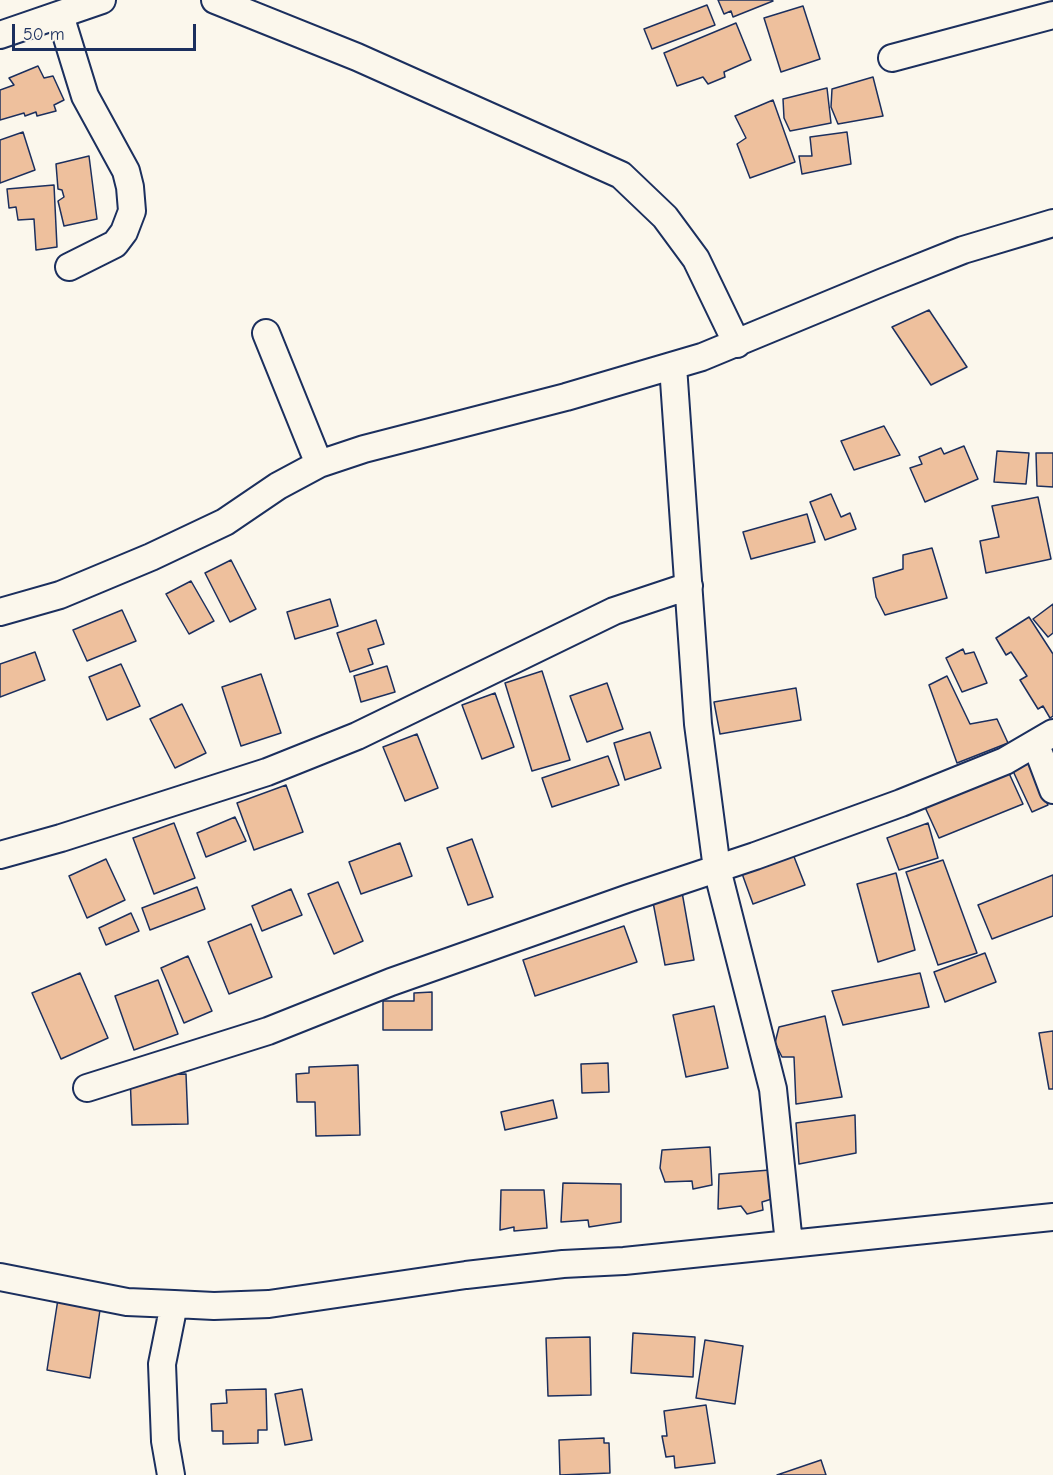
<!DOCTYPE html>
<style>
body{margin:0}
#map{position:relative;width:1053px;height:1475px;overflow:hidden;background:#fbf7ec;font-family:"Comic Neue",sans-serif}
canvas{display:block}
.scale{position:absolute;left:12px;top:24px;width:184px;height:27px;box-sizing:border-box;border:3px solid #1b2f5e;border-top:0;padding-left:8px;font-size:18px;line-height:21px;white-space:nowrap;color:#1b2f5e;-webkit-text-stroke:4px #fbf7ec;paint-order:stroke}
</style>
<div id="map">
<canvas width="1053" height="1475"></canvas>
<div class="scale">50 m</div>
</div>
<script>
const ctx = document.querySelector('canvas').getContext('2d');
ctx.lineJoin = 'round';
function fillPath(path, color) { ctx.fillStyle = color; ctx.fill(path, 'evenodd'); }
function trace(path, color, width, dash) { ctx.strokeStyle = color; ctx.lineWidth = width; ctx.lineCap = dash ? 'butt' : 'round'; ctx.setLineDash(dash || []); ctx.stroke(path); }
const building = new Path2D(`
 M718,0H772L773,1L733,17L731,11L724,14Z
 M707,5L715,25L652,49L644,29Z
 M803,6L820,59L781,72L764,18Z
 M736,23L751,60L724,72L725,77L708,84L703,77L677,86L664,53Z
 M38,66L44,78L53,76L64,100L54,105L56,111L37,116L36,112L25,116L24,113L0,120V90L14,85L9,78Z
 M873,77L883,116L838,124L831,107L832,89Z
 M827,88L831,123L790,131L784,118L783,99Z
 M773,100L795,162L750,178L737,144L746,138L735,116Z
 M23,132L35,170L0,183V140Z
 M847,132L851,164L802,174L799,156H812L810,137Z
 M89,156L97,219L64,226L58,201L64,197L62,190L58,189L56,164Z
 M54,185L57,247L36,250L34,219L18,220L16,207L9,208L7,189Z
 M929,310L967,367L931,385L892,327Z
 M884,426L900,455L854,470L841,441Z
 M964,446L978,479L925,502L910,468L922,464L919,457L941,448L944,454Z
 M997,451L1029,453L1026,484L994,482Z
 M1036,453H1053V487L1037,486Z
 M831,494L841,517L850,513L856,529L825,540L810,502Z
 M1038,497L1051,559L986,573L980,541L999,537L992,506Z
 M807,514L815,542L751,559L743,532Z
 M932,548L947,598L885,615L876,597L873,578L903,569V555Z
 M231,560L256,609L230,622L205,573Z
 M191,581L214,621L189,634L166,594Z
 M330,599L338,626L295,639L287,612Z
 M1053,604V633L1048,637L1033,619Z
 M122,610L136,641L87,661L73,630Z
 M1029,617L1053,654V716L1050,718L1043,706L1038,709L1020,680L1027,676L1011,652L1006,655L996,638Z
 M376,620L384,644L368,649L373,664L350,672L337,633Z
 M963,649L965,654L974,652L987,683L962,692L946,658Z
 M35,652L45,680L0,697V664Z
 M121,664L140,706L107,720L89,677Z
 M387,666L395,692L361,702L354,676Z
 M542,671L570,760L532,771L505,683Z
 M261,674L281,733L241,746L222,687Z
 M947,676L970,724L997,719L1008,743L957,763L929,685Z
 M607,683L623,729L587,742L570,696Z
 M796,688L801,720L720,734L714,702Z
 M495,693L514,747L482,759L462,705Z
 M182,704L206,753L175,768L150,719Z
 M650,732L661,768L625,780L614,743Z
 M417,734L438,788L405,801L383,747Z
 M608,756L619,785L552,807L542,778Z
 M1029,763L1048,805L1032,812L1013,771Z
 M1008,771L1023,804L939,838L924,805Z
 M286,785L303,832L254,850L237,803Z
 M235,817L246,841L206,857L197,833Z
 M174,823L195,878L154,894L133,838Z
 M928,823L938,858L899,870L887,838Z
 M472,839L493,897L468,905L447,848Z
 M400,843L412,876L361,894L349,862Z
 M791,849L805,885L753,904L740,868Z
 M106,859L125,900L87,918L69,876Z
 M943,860L977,953L938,965L906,872Z
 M896,873L915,950L878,962L857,884Z
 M1053,875V916L992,939L978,905Z
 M338,882L363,941L334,954L308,894Z
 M197,887L205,909L150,930L142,908Z
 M291,889L302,915L262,931L252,906Z
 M682,892L694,960L665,965L652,897Z
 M131,913L139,931L106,945L99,928Z
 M251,924L272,977L229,994L208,942Z
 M624,926L637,962L535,996L523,960Z
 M985,953L996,982L945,1002L934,972Z
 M188,956L212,1011L184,1023L161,968Z
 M80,973L108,1038L61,1059L32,993Z
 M920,973L929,1007L843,1025L832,991Z
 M158,980L178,1034L134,1050L115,996Z
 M432,992V1030H383V1001H414V993Z
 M714,1006L728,1068L686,1077L673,1015Z
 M825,1016L842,1097L796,1104L794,1057H782L775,1043L779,1027Z
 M1053,1031V1089H1049L1039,1033Z
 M608,1063L609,1092L582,1093L581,1064Z
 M358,1065L360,1135L316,1136L315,1102H297L296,1074L309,1073V1067Z
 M186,1074L188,1124L132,1125L130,1075Z
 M553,1100L557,1118L505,1130L501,1112Z
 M855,1115L856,1153L799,1164L796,1123Z
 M710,1147L712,1185L693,1189L692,1181L665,1182L660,1168L662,1150Z
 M770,1170L775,1198L762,1202L763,1210L747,1214L741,1206L718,1209L719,1174Z
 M563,1183L621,1184V1222L589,1227L588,1220L561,1222Z
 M501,1190H544L547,1228L514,1231V1227L500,1230Z
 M58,1299L100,1310L90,1378L47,1370Z
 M633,1333L695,1337L693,1377L631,1373Z
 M590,1337L591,1395L548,1396L546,1338Z
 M705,1340L743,1346L735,1404L696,1398Z
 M266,1389L267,1430H258V1443L223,1444V1431H212L211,1404L227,1403L226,1390Z
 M302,1389L312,1440L285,1445L275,1394Z
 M706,1405L715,1463L675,1468L674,1456L666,1457L662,1436H667L664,1411Z
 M604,1438V1443H609L610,1473L560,1475L559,1440Z
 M821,1460L826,1475H777Z`);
fillPath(building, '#eec09d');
trace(building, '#1b2f5e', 1.5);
const minor = new Path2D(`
 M215,0L357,57L621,175L665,217L696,259L737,344
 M60,15L85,96L126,171L130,187L132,211L124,232L115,244L69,267
 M0,35L102,0
 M892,58L1053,15
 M266,333L319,464
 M673,366L698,724L717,869L773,1089L789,1244
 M0,612L60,595L151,557L225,522L278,486L319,464L364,449L566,397L702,357L883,282L963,250L1053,223
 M1036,745L1053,790
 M0,855L61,838L267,772L357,736L614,611L689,586
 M87,1088L268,1031L391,982L629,898L755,856L901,803L1005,761L1053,733
 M0,1277L127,1302L174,1304
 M171,1475L165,1441L162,1364L174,1304L214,1306L269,1304L466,1275L563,1264L624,1261L1053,1217`);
trace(minor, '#1b2f5e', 30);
trace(minor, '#fbf7ec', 26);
</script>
